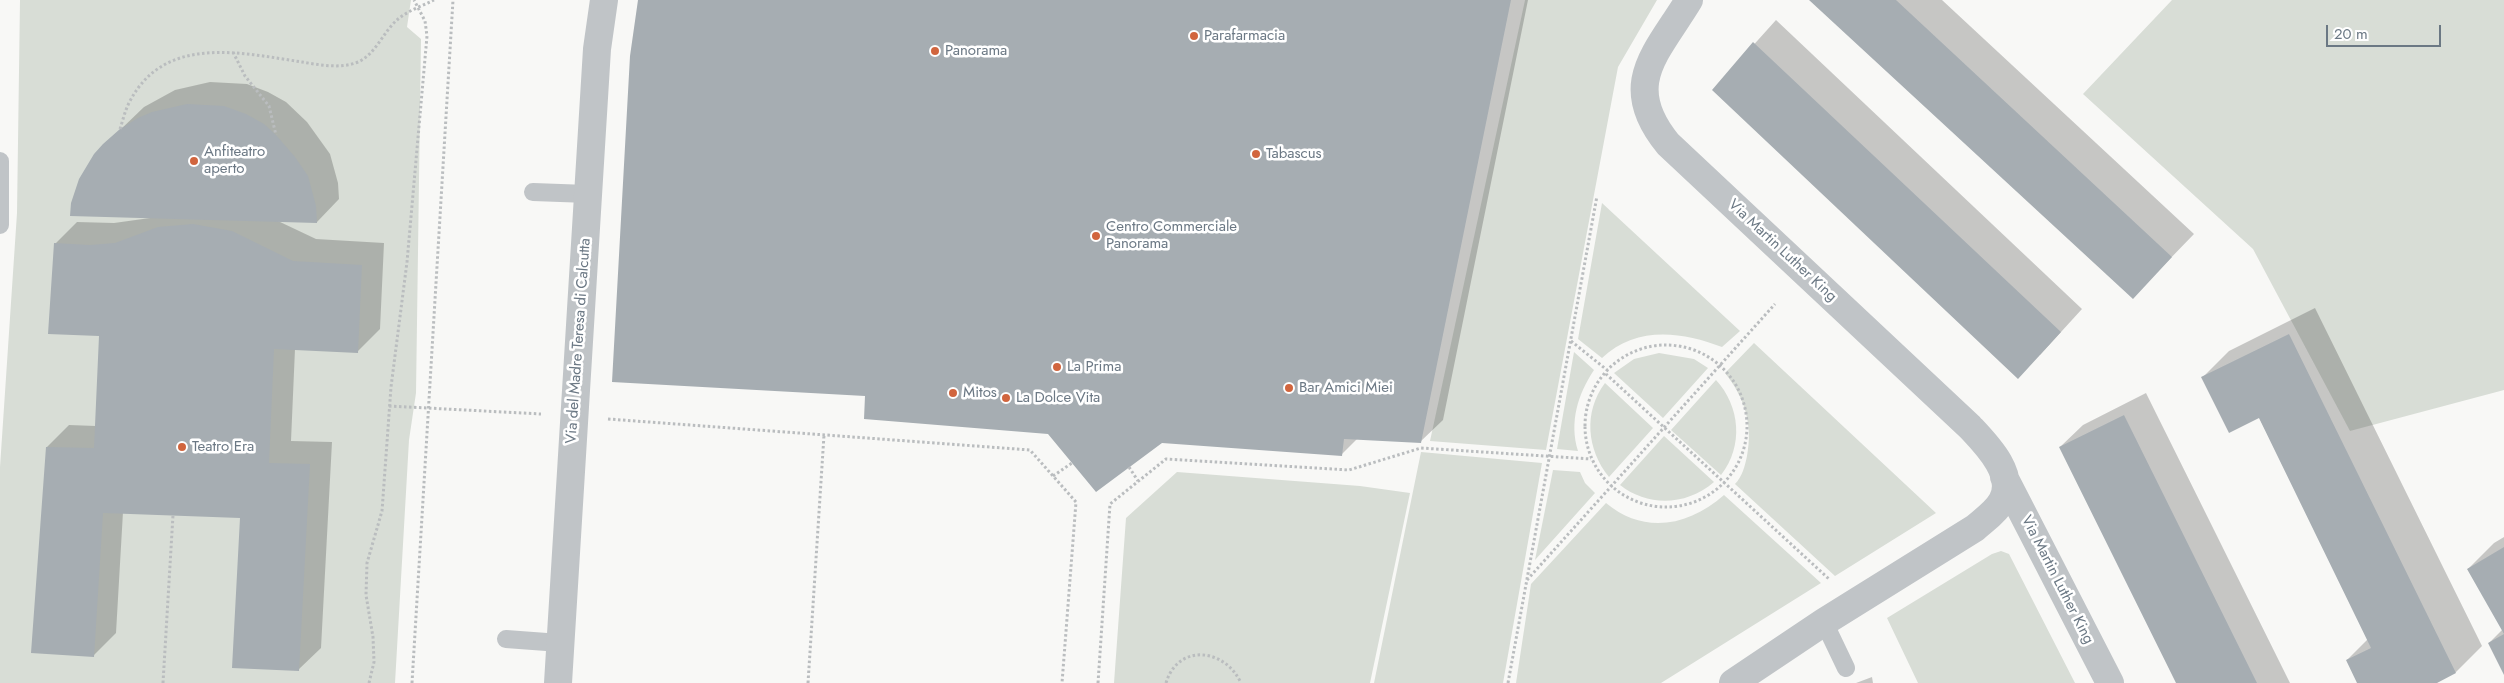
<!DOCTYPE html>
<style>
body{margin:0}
#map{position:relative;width:2504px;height:683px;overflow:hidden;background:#f8f8f6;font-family:Jost,sans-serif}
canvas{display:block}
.scale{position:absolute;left:2326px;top:25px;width:115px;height:22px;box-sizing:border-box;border:2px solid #6b7884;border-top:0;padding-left:6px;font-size:15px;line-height:18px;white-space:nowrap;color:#6b7884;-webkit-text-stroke:4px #fff;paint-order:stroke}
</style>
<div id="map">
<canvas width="2504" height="683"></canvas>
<div class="scale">20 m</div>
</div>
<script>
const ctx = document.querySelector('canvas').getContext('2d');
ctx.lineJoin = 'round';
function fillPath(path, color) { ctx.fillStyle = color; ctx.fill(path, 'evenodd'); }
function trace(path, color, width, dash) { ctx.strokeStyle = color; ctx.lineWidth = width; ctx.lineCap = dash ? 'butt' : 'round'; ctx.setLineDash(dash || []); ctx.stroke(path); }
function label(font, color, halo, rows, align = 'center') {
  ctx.font = font + ' Jost,sans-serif'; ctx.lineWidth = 5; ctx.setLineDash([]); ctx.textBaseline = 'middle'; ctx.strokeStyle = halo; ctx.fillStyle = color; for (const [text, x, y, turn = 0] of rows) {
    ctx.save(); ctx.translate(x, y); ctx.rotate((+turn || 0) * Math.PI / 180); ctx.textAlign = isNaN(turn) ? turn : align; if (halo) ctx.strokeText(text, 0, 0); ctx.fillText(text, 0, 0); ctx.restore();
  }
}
fillPath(new Path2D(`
 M20,0H411L407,27L421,39L416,393L409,440L395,683H0V467L17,213Z
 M1525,0H1657L1618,67L1546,450L1430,441Z
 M2172,0H2504V390L2350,431L2253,249L2083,94Z
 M1602,203L1740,331L1722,347C1681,331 1635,326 1602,358L1578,339Z
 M1754,343L1921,499L1936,513L1835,576L1735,484C1742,477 1745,466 1747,456C1753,425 1745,398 1725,373Z
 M1574,352L1594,370C1578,394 1569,422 1578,451L1557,449Z
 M1659,353L1694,359L1708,368L1663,418L1614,373L1634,359Z
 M1716,380C1740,406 1744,446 1721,475L1671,430Z
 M1605,383L1653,428L1609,477C1587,450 1583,412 1605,383Z
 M1664,436L1714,482C1686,506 1648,507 1620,485Z
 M1421,452L1542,463L1503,683H1374Z
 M1553,470L1580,472L1585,483L1595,493L1535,560Z
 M1177,472L1360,486L1410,493L1370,683H1114L1126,518Z
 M1724,495L1821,583L1661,683H1516L1531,584L1606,503C1644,535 1689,526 1724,495Z
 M2001,551L2009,554L2075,683H1918L1887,618L1992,554Z`), '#d8ddd6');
fillPath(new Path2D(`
 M639,0H1528L1443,420L1420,442L1358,438L1342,454L1048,433L866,395Z
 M1811,0H1942L2194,234L2133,297Z
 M1776,20L2082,309L2040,355L1713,90Z
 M210,82L247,84L268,92L286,102L307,122L330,154L338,183L339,199L317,222L278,221L316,239L384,243L380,329L357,352L295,349L291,441L332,442L321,648L298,670L241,517L123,512L116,633L94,655L47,447L69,425L96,426L101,335L55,244L77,222L114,223L150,218L118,132L144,107L175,90Z
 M2315,308L2482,646L2456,672L2434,683H2358L2347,660L2368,639L2259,417L2203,377L2229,351Z
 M2146,393L2290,683H2178L2060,447L2083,425Z
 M2504,537V672L2489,643L2503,629L2468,569L2494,543Z
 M1872,677L1873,683H1856Z`), '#0003');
fillPath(new Path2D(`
 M638,0H1511L1421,443L1344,439L1342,456L1162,443L1096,492L1048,434L864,419L865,396L612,382L630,56Z
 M1809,0H1896L2172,257L2133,299Z
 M1753,42L2061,332L2018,379L1712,90Z
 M187,104L224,106L246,114L264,124L276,135L295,157L308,176L316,206L317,223L70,216L71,203L79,179L94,154L103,144L120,129L138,118L152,112Z
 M193,224L232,231L293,261L362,265L358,353L274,349L269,463L310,464L299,671L232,668L240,518L103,513L94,657L31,653L46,447L94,448L99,336L48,334L54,243L90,245L115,243L158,227Z
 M2289,334L2456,673L2437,683H2357L2346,660L2371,648L2259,418L2229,433L2201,377Z
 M2124,415L2257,683H2176L2059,447Z
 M2504,547V634L2467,569Z
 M2504,634V675L2488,643Z`), '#a6adb2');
trace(new Path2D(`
 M233,52L245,76L269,106L276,135
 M120,129C123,120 125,110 130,101C165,34 242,53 302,62C320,65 341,69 358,62C376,54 383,32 397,20C407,11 422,6 434,0
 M1571,341L1607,370L1606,374L1829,579
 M1585 426a81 81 0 1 1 162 0a81 81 0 1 1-162 0Z
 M389,406L541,414
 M608,419L1030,450L1076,502L1062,683
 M1129,467L1138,481
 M1053,476L1072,463
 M1527,580L1775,304
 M163,683L173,515
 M369,683L374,662L373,637L366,595L367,563L382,511L391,387L407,262L427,36L425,21L414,0
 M412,683L453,0
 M808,683L824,435
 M1098,683L1110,504L1166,459L1349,470L1421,448L1591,459
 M1166,683C1178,643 1225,648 1241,683
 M1508,683L1597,196`), '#babdbf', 3, [2.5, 2.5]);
trace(new Path2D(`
 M0,161V225
 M533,192L588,194
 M1824,622L1846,668
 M506,639L560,643`), '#c0c4c7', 18);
trace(new Path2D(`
 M1689,0C1657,53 1619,84 1668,144L1970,427C1986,444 2017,475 2002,501C1996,512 1984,520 1975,528L1824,622L1733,683
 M2004,477L2110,683
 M558,683L597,49L604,0`), '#c0c4c7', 28);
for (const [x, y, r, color] of [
 [1194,36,5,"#d1653e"],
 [935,51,5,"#d1653e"],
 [1256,154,5,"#d1653e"],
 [194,161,5,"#d1653e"],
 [1096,236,5,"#d1653e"],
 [1057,367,5,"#d1653e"],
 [1289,388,5,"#d1653e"],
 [953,393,5,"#d1653e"],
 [1006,398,5,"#d1653e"],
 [182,447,5,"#d1653e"]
]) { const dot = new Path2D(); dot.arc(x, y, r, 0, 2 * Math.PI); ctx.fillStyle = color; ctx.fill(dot); trace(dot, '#fff', 2); }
label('15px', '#6b7884', '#fff', [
 ["Parafarmacia",1204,36],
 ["Panorama",945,51],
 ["Anfiteatro",204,152],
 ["aperto",204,169],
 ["Tabascus",1266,154],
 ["Centro Commerciale",1106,227],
 ["Panorama",1106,244],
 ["La Prima",1067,367],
 ["Bar Amici Miei",1299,388],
 ["Mitos",963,393],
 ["La Dolce Vita",1016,398],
 ["Teatro Era",192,447]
], 'left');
label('15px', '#6b7884', '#fff', [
 ["Via Martin Luther King",1782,251,43],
 ["Via del Madre Teresa di Calcutta",579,341,-86],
 ["Via Martin Luther King",2057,580,63]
]);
</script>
